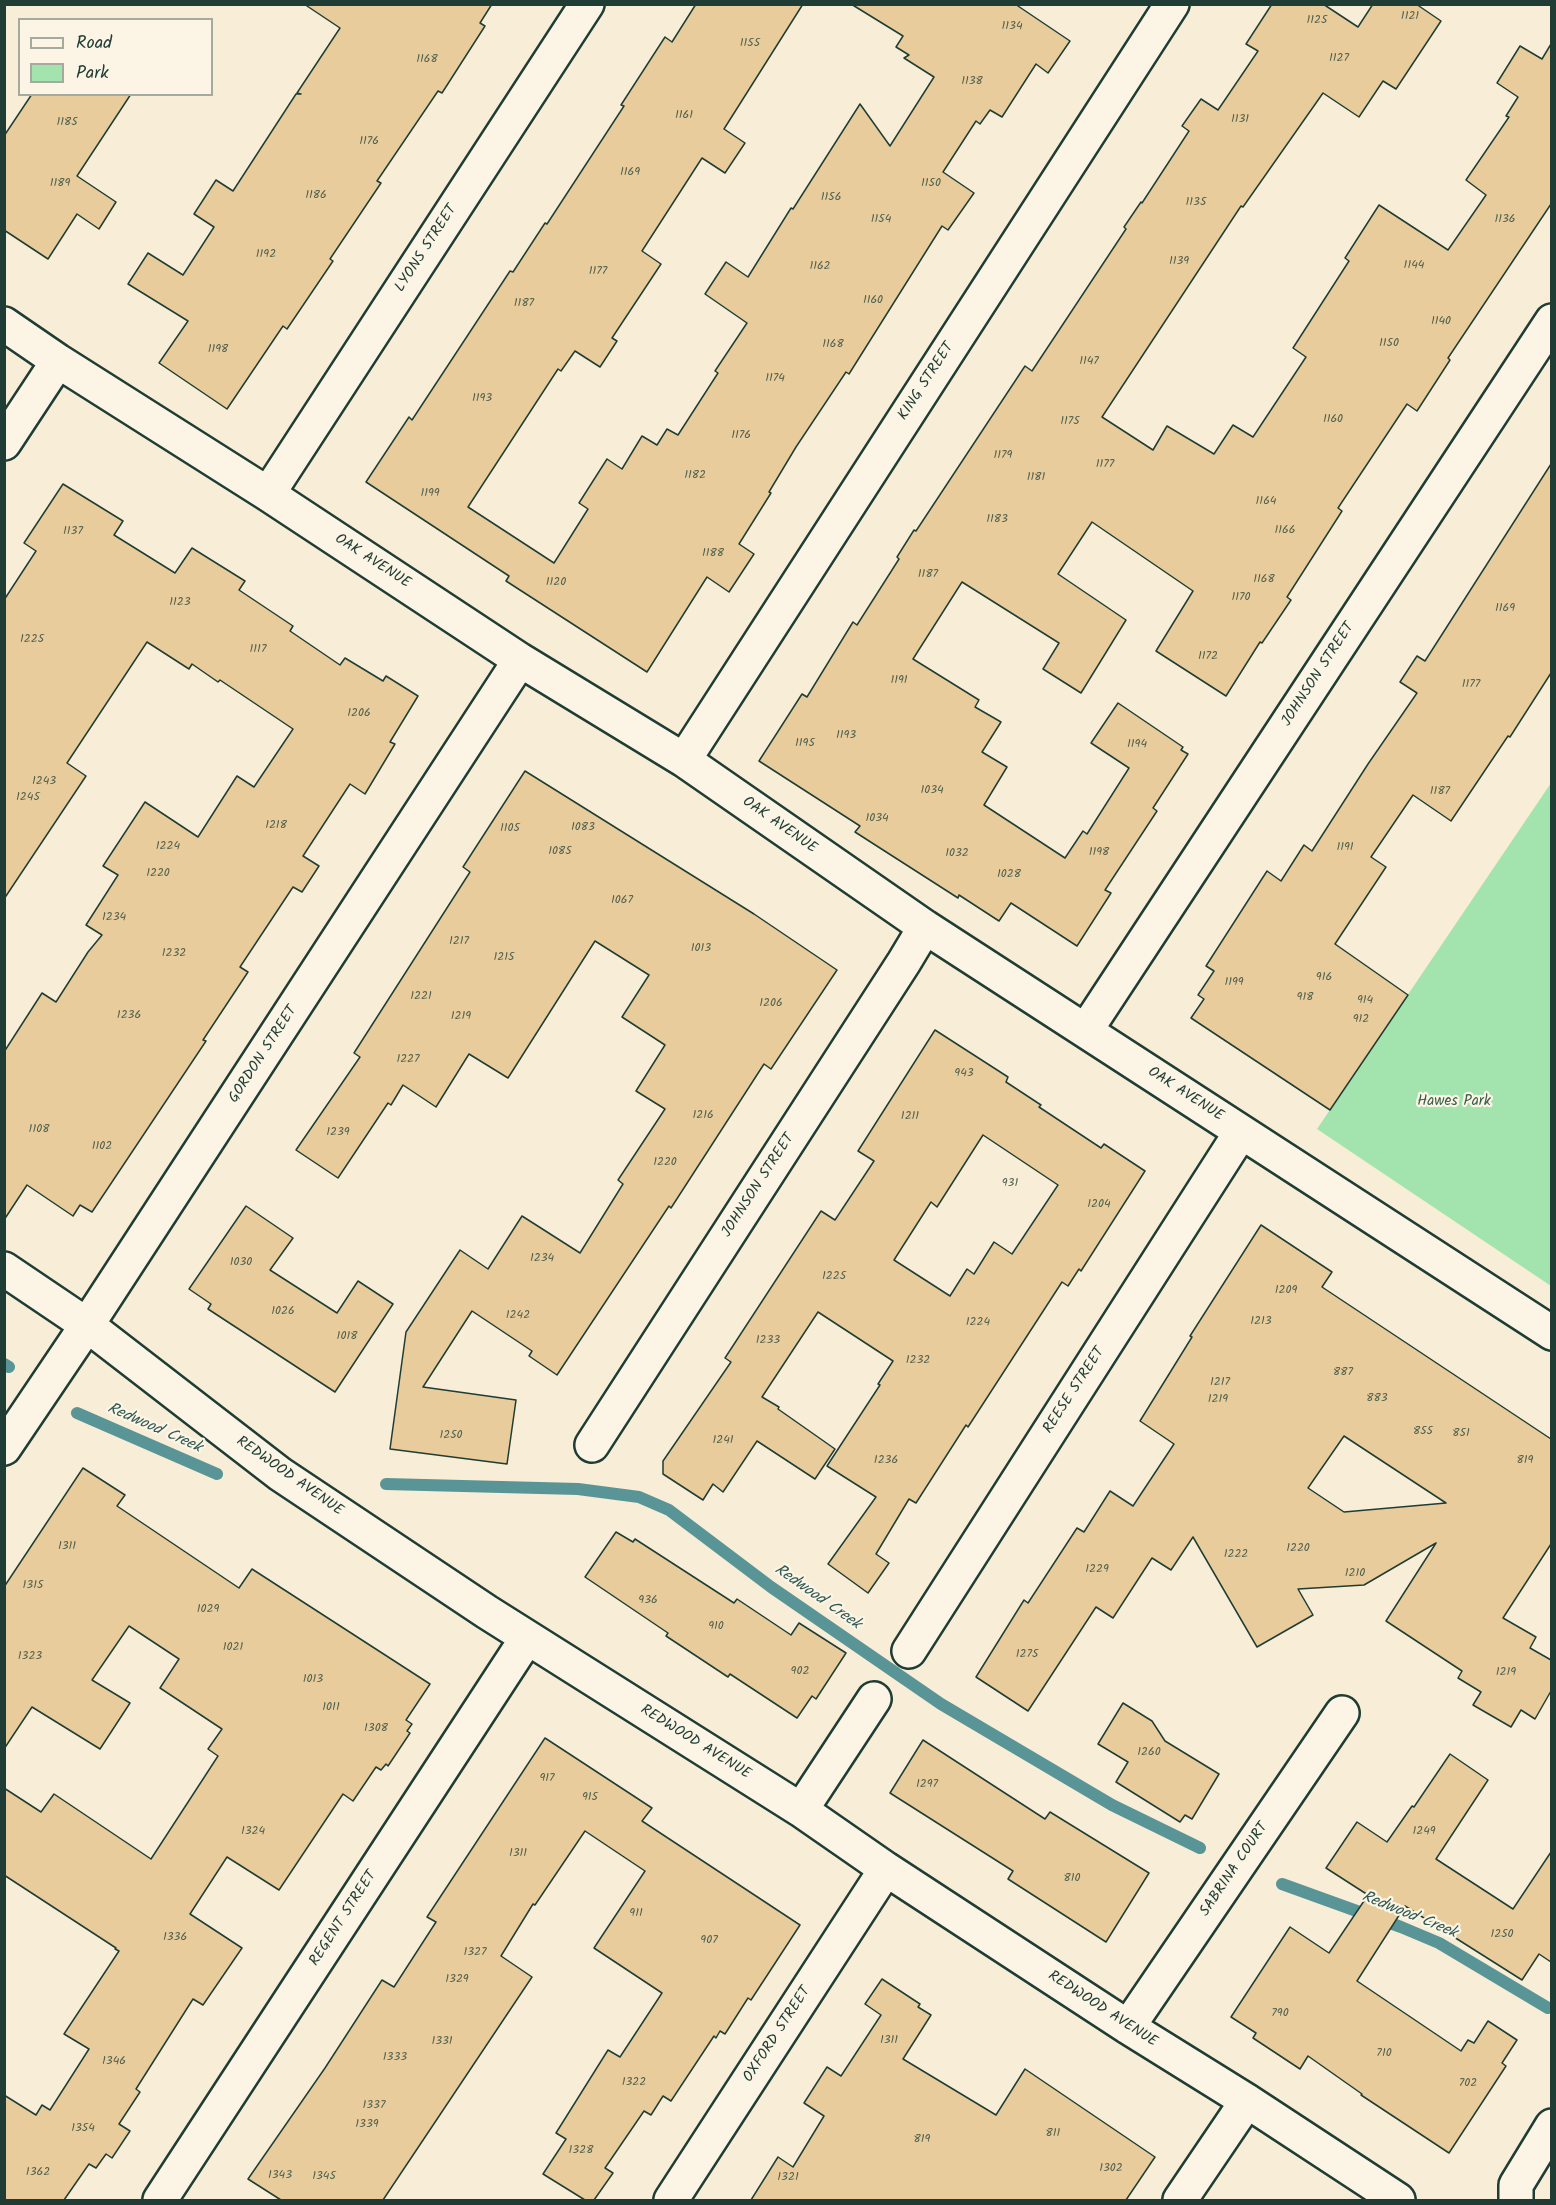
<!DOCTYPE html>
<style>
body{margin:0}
#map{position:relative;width:1556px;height:2205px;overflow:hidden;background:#f8edd6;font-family:Kalam,sans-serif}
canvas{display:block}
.frame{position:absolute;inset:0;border:6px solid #1f3d34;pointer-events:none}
.legend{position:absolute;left:18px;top:18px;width:195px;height:78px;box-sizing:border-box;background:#fcf5e5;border:2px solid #a4ab9e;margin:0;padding:8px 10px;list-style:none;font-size:18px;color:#1f3d34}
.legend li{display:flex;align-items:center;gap:12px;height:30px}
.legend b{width:30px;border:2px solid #a4ab9e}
</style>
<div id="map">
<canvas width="1556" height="2205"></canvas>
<div class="frame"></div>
<ul class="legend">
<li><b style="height:8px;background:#fcf5e5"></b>Road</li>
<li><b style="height:16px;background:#a3e4ae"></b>Park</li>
</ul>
</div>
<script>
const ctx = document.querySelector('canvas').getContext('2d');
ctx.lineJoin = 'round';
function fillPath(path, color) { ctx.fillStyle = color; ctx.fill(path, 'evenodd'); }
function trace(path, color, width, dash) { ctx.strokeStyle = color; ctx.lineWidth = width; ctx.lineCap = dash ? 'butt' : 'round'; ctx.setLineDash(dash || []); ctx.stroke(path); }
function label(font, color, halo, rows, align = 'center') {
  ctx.font = font + ' Kalam,sans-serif'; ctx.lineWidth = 4.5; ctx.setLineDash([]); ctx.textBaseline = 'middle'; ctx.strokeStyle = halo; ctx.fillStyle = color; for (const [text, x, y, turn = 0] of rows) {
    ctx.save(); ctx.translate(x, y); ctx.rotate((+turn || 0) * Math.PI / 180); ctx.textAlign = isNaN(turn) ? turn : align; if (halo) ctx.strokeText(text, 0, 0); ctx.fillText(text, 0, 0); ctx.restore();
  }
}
fillPath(new Path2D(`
 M1551,783V1286L1317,1129Z`), '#a3e4ae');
trace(new Path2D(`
 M4,1364L9,1367
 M77,1413L217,1474
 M386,1484L578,1489L639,1497L669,1510L771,1587L941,1704L1112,1805L1200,1848
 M1282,1884L1401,1927L1439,1943L1548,2008`), '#599597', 12);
const building = new Path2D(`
 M304,4H492L480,23L485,26L442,93L438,91L377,181L381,183L330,259L333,261L287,329L283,326L227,409L159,363L188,321L128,284L148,253L183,275L214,227L194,214L216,180L233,191L296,94H301L297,93L340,28Z
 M696,4H803L724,129L745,143L725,173L702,158L642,251L661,264L612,338L617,341L600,367L575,351L561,371L558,369L468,507L554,563L588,509L579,503L607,459L622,469L642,436L657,445L667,429L678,435L718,373L715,371L747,323L705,294L726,262L748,277L791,208L793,209L860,104L890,146L934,77L904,58L909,55L896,47L903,36L851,4H1015L1070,41L1048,73L1036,64L1002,117L990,110L980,124L976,121L943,172L974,193L948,230L942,226L849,374L846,372L796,447L769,492L771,493L739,544L754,554L729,592L707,577L647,672L506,581L509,576L366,482L409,417L412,420L510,271L513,272L545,223L547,224L624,106L621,105L665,37L672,42Z
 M1272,4H1323L1358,27L1373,4H1416L1441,21L1396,89L1383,81L1359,117L1323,93L1243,207L1241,206L1102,417L1153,450L1167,426L1214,454L1233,425L1253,437L1306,357L1293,348L1349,261L1345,258L1379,205L1448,250L1486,195L1466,180L1509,117L1506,116L1518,97L1497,83L1520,46L1542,59L1551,44V204L1448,358L1450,360L1417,411L1407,404L1338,508L1342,511L1287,597L1291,600L1262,643L1260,642L1226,696L1156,651L1193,591L1092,522L1058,574L1126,620L1081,693L1043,669L1059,643L962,582L913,659L979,700L975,707L1001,722L982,752L1007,767L984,805L1065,858L1083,831L1087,834L1129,768L1091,743L1118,703L1183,747L1181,750L1188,754L1153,808L1157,811L1105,890L1111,893L1077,946L1011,903L999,921L959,895L958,898L855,832L860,826L759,761L802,694L807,697L853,622L857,625L899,559L897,557L914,530L916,531L1025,366L1032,371L1126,229L1124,227L1141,202L1142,203L1189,131L1182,126L1201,99L1218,110L1258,51L1246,44Z
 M32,94H131L77,176L116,202L99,229L77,214L48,259L4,230V136Z
 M1551,464V673L1510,737L1508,736L1451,821L1413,795L1371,857L1386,867L1335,944L1408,995L1330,1110L1191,1018L1204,999L1198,995L1214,971L1206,966L1267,871L1281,881L1304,845L1312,851L1368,764L1417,693L1400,682L1417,656L1425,661Z
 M63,484L123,521L114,535L175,573L192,548L245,581L239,590L293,626L290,631L340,665L345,658L383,681L386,676L418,696L390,742L395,744L365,794L350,784L303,856L319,866L302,892L293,887L240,967L248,972L203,1040L206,1041L92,1212L80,1205L73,1216L27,1185L4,1220V1052L42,993L56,1002L88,952L102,935L86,925L118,875L103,866L145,802L198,837L237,776L254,787L293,729L220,680L218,682L192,664L189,669L147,642L67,763L86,776L4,899V600L36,551L24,543Z
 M525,771L754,914L837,970L771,1069L764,1064L671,1208L669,1206L557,1375L529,1356L532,1351L472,1311L423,1387L516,1400L507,1464L390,1449L406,1332L460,1250L488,1269L522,1216L580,1253L623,1184L618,1180L665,1109L636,1091L665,1045L622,1017L649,975L595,941L508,1078L469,1054L436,1107L403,1085L391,1105L388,1103L338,1178L296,1150L360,1057L354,1053L470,872L463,867Z
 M935,1030L1008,1077L1006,1082L1041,1105L1039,1107L1101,1148L1104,1144L1145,1171L1081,1271L1079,1269L1068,1286L1062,1282L968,1427L966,1425L916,1503L909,1499L876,1554L889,1563L868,1593L828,1564L876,1497L827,1466L880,1385L878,1384L893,1361L818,1312L762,1397L779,1407L778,1409L835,1449L815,1479L757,1441L723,1492L713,1484L703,1500L663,1474V1461L731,1362L725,1358L821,1211L835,1220L874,1161L858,1151ZM983,1135L1058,1185L1012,1254L994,1242L974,1274L967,1269L950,1296L894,1260L931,1202L937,1207Z
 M246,1206L293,1238L270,1270L337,1313L358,1281L393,1304L335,1392L208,1309L211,1304L189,1289Z
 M1261,1225L1332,1272L1322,1287L1551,1439V1544L1503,1618L1536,1637L1530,1648L1551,1660V1691L1535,1719L1521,1710L1511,1727L1473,1705L1481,1692L1458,1678L1462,1671L1386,1621L1436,1543L1364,1585L1298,1589L1313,1615L1257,1647L1193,1537L1171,1570L1152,1558L1113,1618L1096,1607L1028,1711L976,1677L1024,1600L1028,1603L1077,1528L1084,1532L1110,1491L1133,1506L1174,1444L1140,1421L1192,1337L1190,1336ZM1344,1436L1446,1503L1344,1512L1308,1488Z
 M83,1468L125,1495L117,1506L239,1588L252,1569L430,1684L406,1720L412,1724L407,1731L410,1733L388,1766L386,1764L381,1770L376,1767L353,1801L343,1794L279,1890L227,1857L190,1914L242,1948L203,2005L193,1999L136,2089L140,2092L119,2124L130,2131L112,2158L106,2154L96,2168L89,2164L64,2200H4V2095L36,2115L42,2105L50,2110L89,2049L64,2034L119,1951L115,1949L116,1948L4,1875V1788L41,1812L54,1794L151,1859L218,1756L208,1749L222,1729L160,1688L179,1659L129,1626L92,1680L130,1703L100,1749L32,1707L4,1749V1587Z
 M616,1532L633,1542L635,1539L734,1603L737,1599L791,1635L799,1623L846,1653L816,1699L812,1696L797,1718L730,1674L728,1677L666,1636L668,1633L585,1577Z
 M1123,1703L1152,1721L1165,1741L1219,1774L1192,1819L1185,1815L1180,1822L1116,1782L1128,1762L1098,1744Z
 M545,1738L652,1808L642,1821L800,1925L751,2000L748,1998L725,2034L720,2031L716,2038L714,2036L671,2101L663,2096L651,2115L644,2111L605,2168L613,2173L594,2200H585L543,2174L566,2139L556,2133L608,2050L620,2057L662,1993L594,1948L645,1871L585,1831L535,1905L533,1904L501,1956L532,1977L383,2200H281L248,2179L325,2068L382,1980L394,1987L436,1922L427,1917Z
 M923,1740L1045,1819L1050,1812L1149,1873L1106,1942L1008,1879L1013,1871L890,1793Z
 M1450,1754L1488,1780L1436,1859L1513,1909L1551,1852V1962L1539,1954L1522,1980L1405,1906L1357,1981L1461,2051L1468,2040L1474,2043L1488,2021L1517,2040L1502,2063L1506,2066L1449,2153L1361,2095L1362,2094L1308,2056L1300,2069L1253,2038L1256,2033L1231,2017L1290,1927L1329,1953L1368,1895L1326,1868L1357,1822L1387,1842L1412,1806L1414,1807Z
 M882,1979L920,2004L918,2007L931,2015L903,2059L996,2115L1025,2069L1155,2157L1126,2200H751L778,2157L793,2167L824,2116L804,2103L827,2067L841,2076L881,2015L865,2004Z`);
fillPath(building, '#e8cc9c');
trace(building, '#1f3d34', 1.5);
const minor = new Path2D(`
 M4,324L58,361L268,494L520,660L684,760L925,927L1552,1333
 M4,443L58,361
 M268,494L587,4
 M684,760L1172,4
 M1086,1030L1552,321
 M4,1269L87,1325L280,1474L487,1612L801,1810L886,1869L1128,2027L1247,2101L1398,2200
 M592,1445L904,962L925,927
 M4,1448L87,1325L520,660
 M909,1651L1241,1132
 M801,1810L874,1699
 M1128,2027L1342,1713
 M160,2200L527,1638
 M671,2200L886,1869
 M1180,2200L1247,2101`);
const tertiary = new Path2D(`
 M1516,2200V2185L1552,2126`);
trace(minor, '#1f3d34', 38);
trace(tertiary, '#1f3d34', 38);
trace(minor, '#fcf5e5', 33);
trace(tertiary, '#fcf5e5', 33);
label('12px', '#51614e', null, [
 ["1121",1410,17],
 ["1125",1317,21],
 ["1134",1012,27],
 ["1155",750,44],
 ["1127",1339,59],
 ["1168",427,60],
 ["1138",972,82],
 ["1161",684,116],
 ["1131",1240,120],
 ["1185",67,123],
 ["1176",369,142],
 ["1169",630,173],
 ["1189",60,184],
 ["1150",931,184],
 ["1186",316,196],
 ["1156",831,198],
 ["1135",1196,203],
 ["1154",881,220],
 ["1136",1505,220],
 ["1192",266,255],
 ["1139",1179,262],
 ["1144",1414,266],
 ["1162",820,267],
 ["1177",598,272],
 ["1160",873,301],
 ["1187",524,304],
 ["1140",1441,322],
 ["1150",1389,344],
 ["1168",833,345],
 ["1198",218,350],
 ["1147",1089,362],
 ["1174",775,379],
 ["1193",482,399],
 ["1160",1333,420],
 ["1175",1070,422],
 ["1176",741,436],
 ["1179",1003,456],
 ["1177",1105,465],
 ["1182",695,476],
 ["1181",1036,478],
 ["1199",430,494],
 ["1164",1266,502],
 ["1183",997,520],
 ["1166",1285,531],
 ["1137",73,532],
 ["1188",713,554],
 ["1187",928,575],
 ["1168",1264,580],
 ["1120",556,583],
 ["1170",1241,598],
 ["1123",180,603],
 ["1169",1505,609],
 ["1225",32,640],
 ["1117",258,650],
 ["1172",1208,657],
 ["1191",899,681],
 ["1177",1471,685],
 ["1206",359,714],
 ["1193",846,736],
 ["1195",805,744],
 ["1194",1137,745],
 ["1243",44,782],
 ["1034",932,791],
 ["1187",1440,792],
 ["1245",28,798],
 ["1034",877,819],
 ["1218",276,826],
 ["1083",583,828],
 ["1105",510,829],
 ["1224",168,847],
 ["1191",1345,848],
 ["1085",560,852],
 ["1198",1099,853],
 ["1032",957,854],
 ["1220",158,874],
 ["1028",1009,875],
 ["1067",622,901],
 ["1234",114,918],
 ["1217",459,942],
 ["1013",701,949],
 ["1232",174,954],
 ["1215",504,958],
 ["916",1324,978],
 ["1199",1234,983],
 ["1221",421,997],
 ["918",1305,998],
 ["914",1365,1001],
 ["1206",771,1004],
 ["1236",129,1016],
 ["1219",461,1017],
 ["912",1361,1020],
 ["1227",408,1060],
 ["943",964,1074],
 ["1216",703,1116],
 ["1211",910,1117],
 ["1108",39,1130],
 ["1239",338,1133],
 ["1102",102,1147],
 ["1220",665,1163],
 ["931",1010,1184],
 ["1204",1099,1205],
 ["1234",542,1259],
 ["1030",241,1263],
 ["1225",834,1277],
 ["1209",1286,1291],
 ["1026",283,1312],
 ["1242",518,1316],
 ["1213",1261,1322],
 ["1224",978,1323],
 ["1018",347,1337],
 ["1233",768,1341],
 ["1232",918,1361],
 ["887",1343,1373],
 ["1217",1220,1383],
 ["883",1377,1399],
 ["1219",1218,1400],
 ["855",1423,1432],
 ["851",1461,1434],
 ["1250",451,1436],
 ["1241",723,1441],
 ["1236",886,1461],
 ["819",1525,1461],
 ["1311",67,1547],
 ["1220",1298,1549],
 ["1222",1236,1555],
 ["1229",1097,1570],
 ["1210",1355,1574],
 ["1315",33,1586],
 ["936",648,1601],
 ["1029",208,1610],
 ["910",716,1627],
 ["1021",233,1648],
 ["1275",1027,1655],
 ["1323",30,1657],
 ["902",800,1672],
 ["1219",1506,1673],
 ["1013",313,1680],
 ["1011",331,1708],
 ["1308",376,1729],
 ["1260",1149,1753],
 ["917",547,1779],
 ["1297",927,1785],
 ["915",590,1798],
 ["1324",253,1832],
 ["1249",1424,1832],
 ["1311",518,1854],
 ["810",1072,1879],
 ["911",636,1914],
 ["1250",1502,1935],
 ["1336",175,1938],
 ["907",709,1941],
 ["1327",475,1953],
 ["1329",457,1980],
 ["790",1280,2014],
 ["1311",889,2041],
 ["1331",442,2042],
 ["710",1384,2054],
 ["1333",395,2058],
 ["1346",114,2062],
 ["1322",634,2083],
 ["702",1468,2084],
 ["1337",374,2106],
 ["1339",367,2125],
 ["1354",83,2129],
 ["811",1053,2134],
 ["819",922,2140],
 ["1328",581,2151],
 ["1302",1111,2169],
 ["1362",38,2173],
 ["1343",280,2176],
 ["1345",324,2177],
 ["1321",788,2178]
]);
label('15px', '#1f3d34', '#fcf5e5', [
 ["LYONS STREET",427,249,-57],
 ["KING STREET",927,382,-57],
 ["OAK AVENUE",372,562,33],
 ["JOHNSON STREET",1319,675,-57],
 ["OAK AVENUE",779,826,35],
 ["GORDON STREET",264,1055,-57],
 ["OAK AVENUE",1185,1095,33],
 ["JOHNSON STREET",759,1186,-57],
 ["REESE STREET",1075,1391,-57],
 ["REDWOOD AVENUE",289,1477,35],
 ["REDWOOD AVENUE",695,1743,32],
 ["SABRINA COURT",1235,1870,-56],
 ["REGENT STREET",344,1919,-57],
 ["REDWOOD AVENUE",1102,2010,33],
 ["OXFORD STREET",778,2035,-57]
]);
label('15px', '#395e4c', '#fcf5e5', [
 ["Hawes Park",1454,1102]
]);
label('italic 16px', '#325a55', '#fcf5e5', [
 ["Redwood Creek",154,1429,24],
 ["Redwood Creek",817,1598,35],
 ["Redwood Creek",1409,1916,22]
]);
</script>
